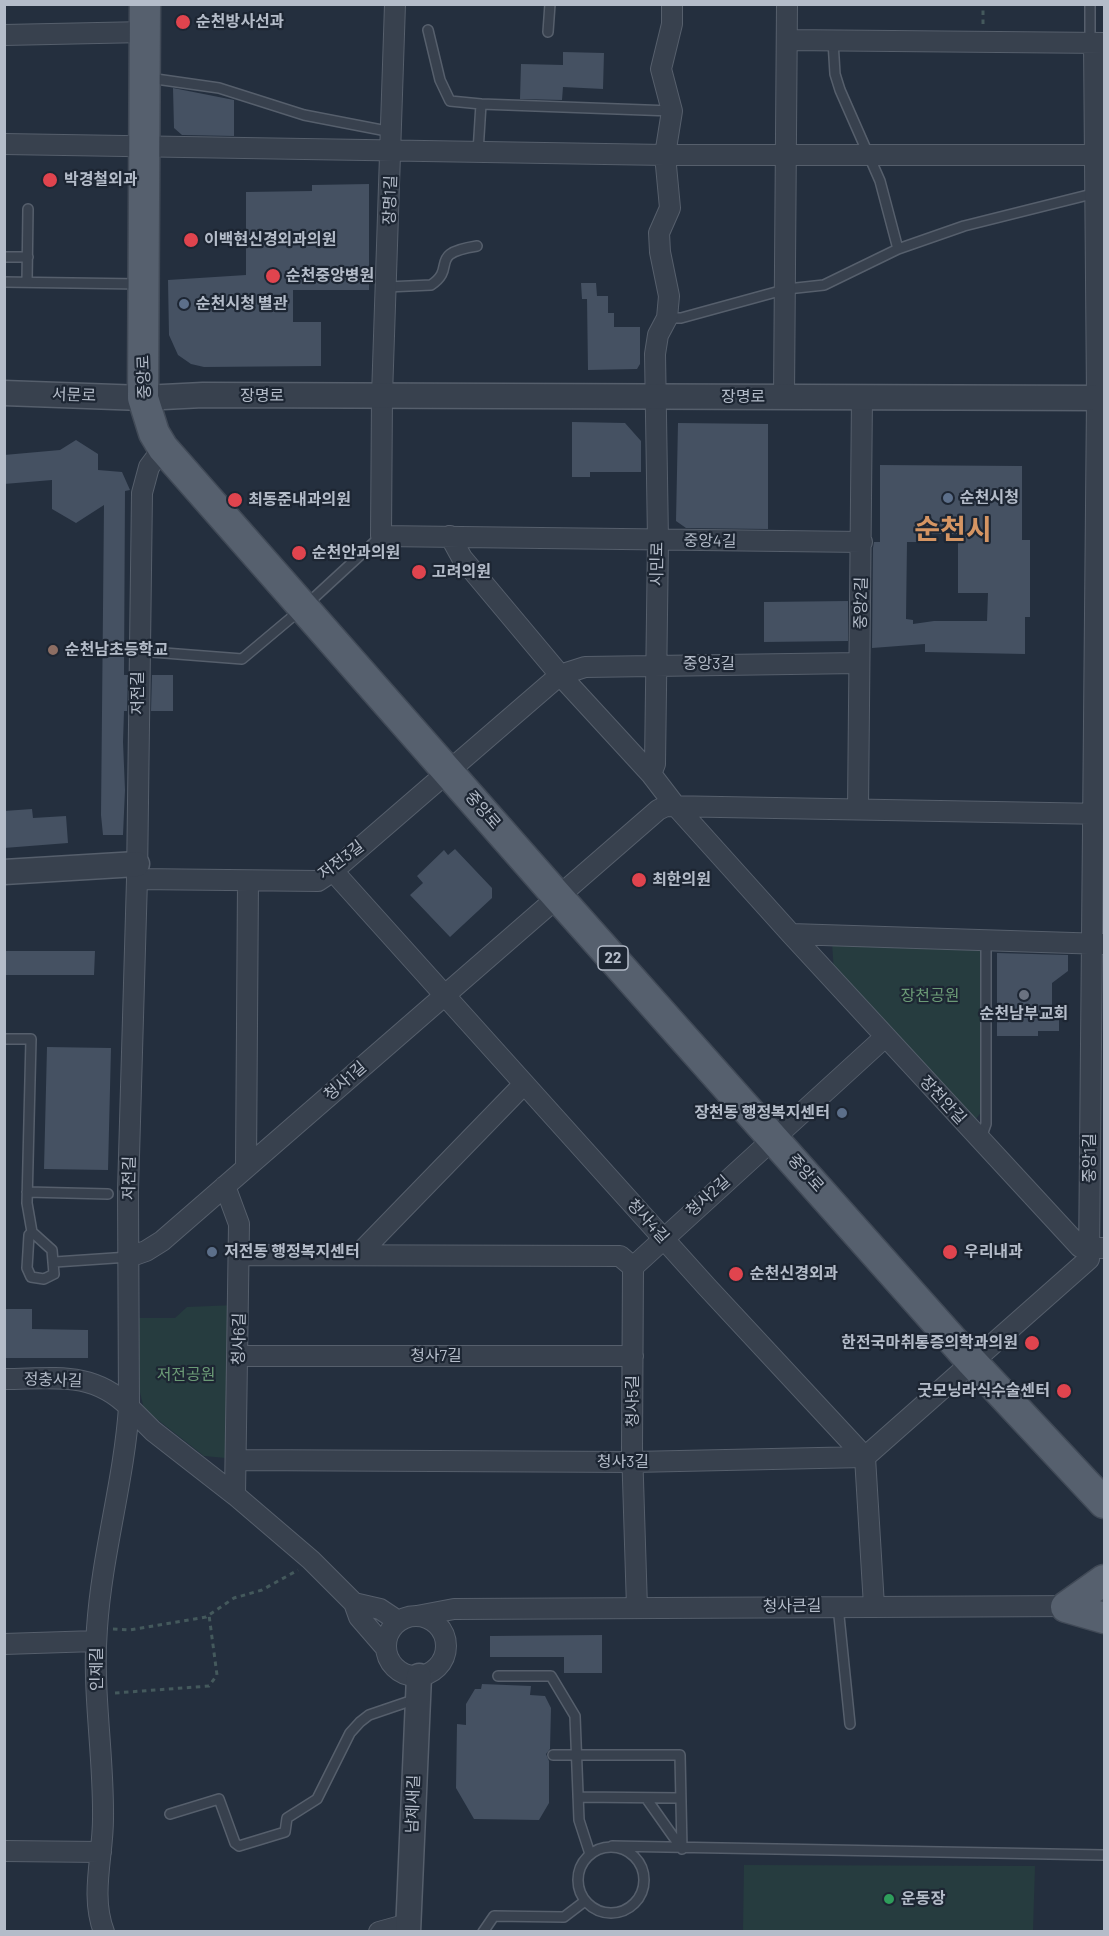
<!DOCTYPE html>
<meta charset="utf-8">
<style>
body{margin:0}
#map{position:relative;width:1109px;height:1936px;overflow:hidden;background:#242f3e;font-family:Barlow,sans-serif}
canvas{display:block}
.frame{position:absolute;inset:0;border:6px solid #b4bcc9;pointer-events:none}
</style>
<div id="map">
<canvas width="1109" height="1936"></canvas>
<div class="frame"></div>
</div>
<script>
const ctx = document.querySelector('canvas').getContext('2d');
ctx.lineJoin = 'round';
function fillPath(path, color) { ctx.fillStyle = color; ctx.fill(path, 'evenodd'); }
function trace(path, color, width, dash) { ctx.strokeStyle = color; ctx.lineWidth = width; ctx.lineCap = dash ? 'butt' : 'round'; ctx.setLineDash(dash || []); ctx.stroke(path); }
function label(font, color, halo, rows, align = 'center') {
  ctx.font = font + ' Barlow,"Noto Sans KR",sans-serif'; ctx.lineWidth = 4.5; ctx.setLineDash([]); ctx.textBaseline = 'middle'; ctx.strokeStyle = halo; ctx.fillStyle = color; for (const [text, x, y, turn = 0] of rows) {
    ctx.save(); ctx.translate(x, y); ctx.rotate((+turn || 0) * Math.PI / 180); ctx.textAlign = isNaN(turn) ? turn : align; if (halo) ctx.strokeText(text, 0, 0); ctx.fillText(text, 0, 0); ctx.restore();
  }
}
fillPath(new Path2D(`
 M832,943L982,944V1111L975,1120L834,972Z
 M235,1305L226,1458L204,1456L144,1409L137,1380V1318H175L187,1307Z
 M744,1865L1035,1866L1033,1931H743Z`), '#263c3f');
fillPath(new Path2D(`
 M563,52L604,53L603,89L563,87L562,100L520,99L521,64L563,65Z
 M173,88L234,100V136L182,135L174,128Z
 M369,184V290H293V322H321V366L204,367L191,364L178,355L169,335L168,280L246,275V192L312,191V185Z
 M581,283H596L597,296H608V313H614V327H640V364L637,369L588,370L587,299H582Z
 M572,422L625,423L641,441V472H590V477H572Z
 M678,423L768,424V529L686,528L676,521Z
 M76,440L98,454V470L122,472L130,490L125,491L124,675H128L127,711H124L123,742L125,790L123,835H103L101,815L104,505L76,523L52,509V480L4,484V455L60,450Z
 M880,465L1022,466V540H1030V617H1025V654L925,652V644L872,648L873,548L874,542H880ZM930,534H958V593H988L987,621H934L913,624V620L906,619L907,542H930Z
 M848,601V641L764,642V602Z
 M152,675H173V711H151Z
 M32,809L33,818L66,816L68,843L4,848V811Z
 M455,849L492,888V898L450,937L410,895L423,883L417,876L444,850L448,855Z
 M4,951H95L94,975H4Z
 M997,953L1068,955V971L1052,983V1006L1059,1007V1031H1038V1036H997Z
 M47,1047L111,1048L108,1170L44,1169Z
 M4,1309H32V1329L88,1330V1358H4Z
 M602,1635V1673H564V1657H490V1636Z
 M482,1684L531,1686L530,1695L545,1696L551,1708L550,1749L546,1754L549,1761V1803L539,1820L474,1819L456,1788L457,1724L466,1725V1704L475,1689H481Z`), '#455162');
const service = new Path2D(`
 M428,30L440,80L450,101L481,104
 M548,32L550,4
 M833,41L835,74L840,90L880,181L898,249
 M1090,43V4
 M149,78L219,88L304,115L392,132
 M478,152L481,104L672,111
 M4,257H28
 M4,282L140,284
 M27,282L28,209
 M387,287L431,285C458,267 426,254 477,246
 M667,318H681L787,289L824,285L898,249L964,226L1096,193
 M139,651L242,659L304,607L381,536
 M4,1039H31L27,1203L32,1232
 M981,1138L986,1124V940
 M27,1192L108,1194
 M32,1232L52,1250L54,1274L44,1279L31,1277L27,1268L29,1235Z
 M55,1262L129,1257
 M838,1606L850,1724
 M498,1676H551L575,1716L579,1820L590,1854
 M553,1755H680L682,1849
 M578,1797L680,1798
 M646,1798L682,1849
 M170,1814L219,1799L235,1843L239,1846L285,1832L287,1818L317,1799L350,1733L360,1722L369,1715L416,1699
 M612,1846L1104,1855
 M578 1880a33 33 0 1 1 66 0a33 33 0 1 1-66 0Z
 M483,1932L494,1916L564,1917L585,1901`);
const minor = new Path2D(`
 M395,4L382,396L381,536L862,542
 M672,4V24L661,69L672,111L665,155L670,208L659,233L660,252L669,296L667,318L658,335L655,354L658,540L655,764L651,774L674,804L791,934L1080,1247L1104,1248
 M4,35L145,32
 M787,40L1104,43
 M4,144L665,155H1104
 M784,396L787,4
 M163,448L149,467L142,493L137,879L128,1191L129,1407L153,1431L235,1495L311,1560L354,1603L359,1617L385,1647
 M450,536L462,558L560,675L651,774
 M858,809L862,396
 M333,871L707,1287L865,1457L874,1606
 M137,879L318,881L333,871L560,675L585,667L859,663
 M791,934L1104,944
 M246,1167L248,881
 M225,1186L239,1224L235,1495
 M240,1255L620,1256L633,1267
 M358,1255L524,1084
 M129,1257L146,1251L162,1241L658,810L666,806L1104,814
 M633,1267L632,1448L637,1608
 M633,1267L885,1037
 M238,1356H633
 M4,1379C53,1379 92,1370 129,1407C124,1481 102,1553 97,1628C92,1692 104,1755 103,1819C103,1857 90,1895 104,1932
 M236,1460L633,1462L865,1457L1089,1259L1097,398L1094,43
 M354,1603L380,1609L398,1621
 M417,1616L454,1609L1078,1606
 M386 1646a30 30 0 1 1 60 0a30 30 0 1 1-60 0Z
 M4,1644L96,1641
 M4,1851L101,1852
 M379,1932L408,1924`);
const tertiary = new Path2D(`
 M4,393L143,398L203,395L1104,398
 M4,872L137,864
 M408,1932L419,1676`);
const primary = new Path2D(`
 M145,4L143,398L154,433L163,448L558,897L972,1362L1104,1503
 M1104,1580L1066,1607L1104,1618`);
trace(service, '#565f6c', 12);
trace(minor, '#565f6c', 22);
trace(tertiary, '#565f6c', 27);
trace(primary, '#414a57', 33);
trace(new Path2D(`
 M983,24V4
 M113,1629L130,1630L206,1617L234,1598L262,1590L298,1570
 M115,1693L209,1686L217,1675L209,1615`), '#44595c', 3, [4.5, 4.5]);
trace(service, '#38414e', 9);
trace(minor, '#38414e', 20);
trace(tertiary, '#38414e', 24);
trace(primary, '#56606e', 30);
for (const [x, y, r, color] of [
 [183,22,8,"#e0444e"],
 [50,180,8,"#e0444e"],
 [191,240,8,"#e0444e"],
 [273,276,8,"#e0444e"],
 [184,304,6,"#5c6f8a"],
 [948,498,6,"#5c6f8a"],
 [235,500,8,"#e0444e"],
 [299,553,8,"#e0444e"],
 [419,572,8,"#e0444e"],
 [53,650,6,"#8d6e63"],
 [639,880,8,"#e0444e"],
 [1024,995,6,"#6b7280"],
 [842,1113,6,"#5c6f8a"],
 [212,1252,6,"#5c6f8a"],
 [950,1252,8,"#e0444e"],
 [736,1274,8,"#e0444e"],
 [1032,1343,8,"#e0444e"],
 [1064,1391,8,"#e0444e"],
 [889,1899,6,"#2e9e5b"]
]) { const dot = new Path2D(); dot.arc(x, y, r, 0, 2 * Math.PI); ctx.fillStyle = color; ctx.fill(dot); trace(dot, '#1d2633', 2); }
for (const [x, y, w] of [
 [613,958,30]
]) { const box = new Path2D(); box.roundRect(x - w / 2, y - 12, w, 24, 4.5); ctx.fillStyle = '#1d2633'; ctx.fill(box); trace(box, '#b4bcc9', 1.5); }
label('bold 15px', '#b4bcc9', null, [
 ["22",613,958]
]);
label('bold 16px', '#b4bcc9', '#1d2633', [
 ["순천방사선과",196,22],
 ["박경철외과",64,180],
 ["이백현신경외과의원",204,240],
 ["순천중앙병원",286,276],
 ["순천시청 별관",196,304],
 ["순천시청",960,498],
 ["최동준내과의원",248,500],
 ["순천안과의원",312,553],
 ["고려의원",432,572],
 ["순천남초등학교",65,650],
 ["최한의원",652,880],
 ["순천남부교회",1024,1014,"center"],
 ["장천동 행정복지센터",830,1113,"right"],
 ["저전동 행정복지센터",224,1252],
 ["우리내과",964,1252],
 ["순천신경외과",750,1274],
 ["한전국마취통증의학과의원",1018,1343,"right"],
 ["굿모닝라식수술센터",1050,1391,"right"],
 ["운동장",901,1899]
], 'left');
label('16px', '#b4bcc9', '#1d2633', [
 ["장명1길",390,200,-88],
 ["중앙로",144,377,-92],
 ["서문로",74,395,2],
 ["장명로",262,396],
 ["장명로",743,397],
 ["중앙4길",710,541,1],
 ["시민로",657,564,-89],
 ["중앙2길",861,603,-89],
 ["중앙3길",709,664],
 ["저전길",138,693,-90],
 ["중앙로",483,810,49],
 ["저전3길",341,860,-37],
 ["청사1길",345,1081,-41],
 ["장천안길",943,1100,47],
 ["중앙1길",1090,1158,-90],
 ["중앙로",806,1173,48],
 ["저전길",129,1178,-89],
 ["청사2길",708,1196,-42],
 ["청사4길",648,1221,48],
 ["청사6길",239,1339,-89],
 ["청사7길",436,1356],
 ["정충사길",53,1380,2],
 ["청사5길",633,1401,-90],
 ["청사3길",623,1462],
 ["청사큰길",792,1606,-1],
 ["인제길",97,1669,-90],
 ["남제새길",413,1804,-88]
]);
label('16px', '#6b9a76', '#1d2633', [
 ["장천공원",930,996],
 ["저전공원",186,1375]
]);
label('bold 28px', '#d59563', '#1d2633', [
 ["순천시",953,530]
]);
</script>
